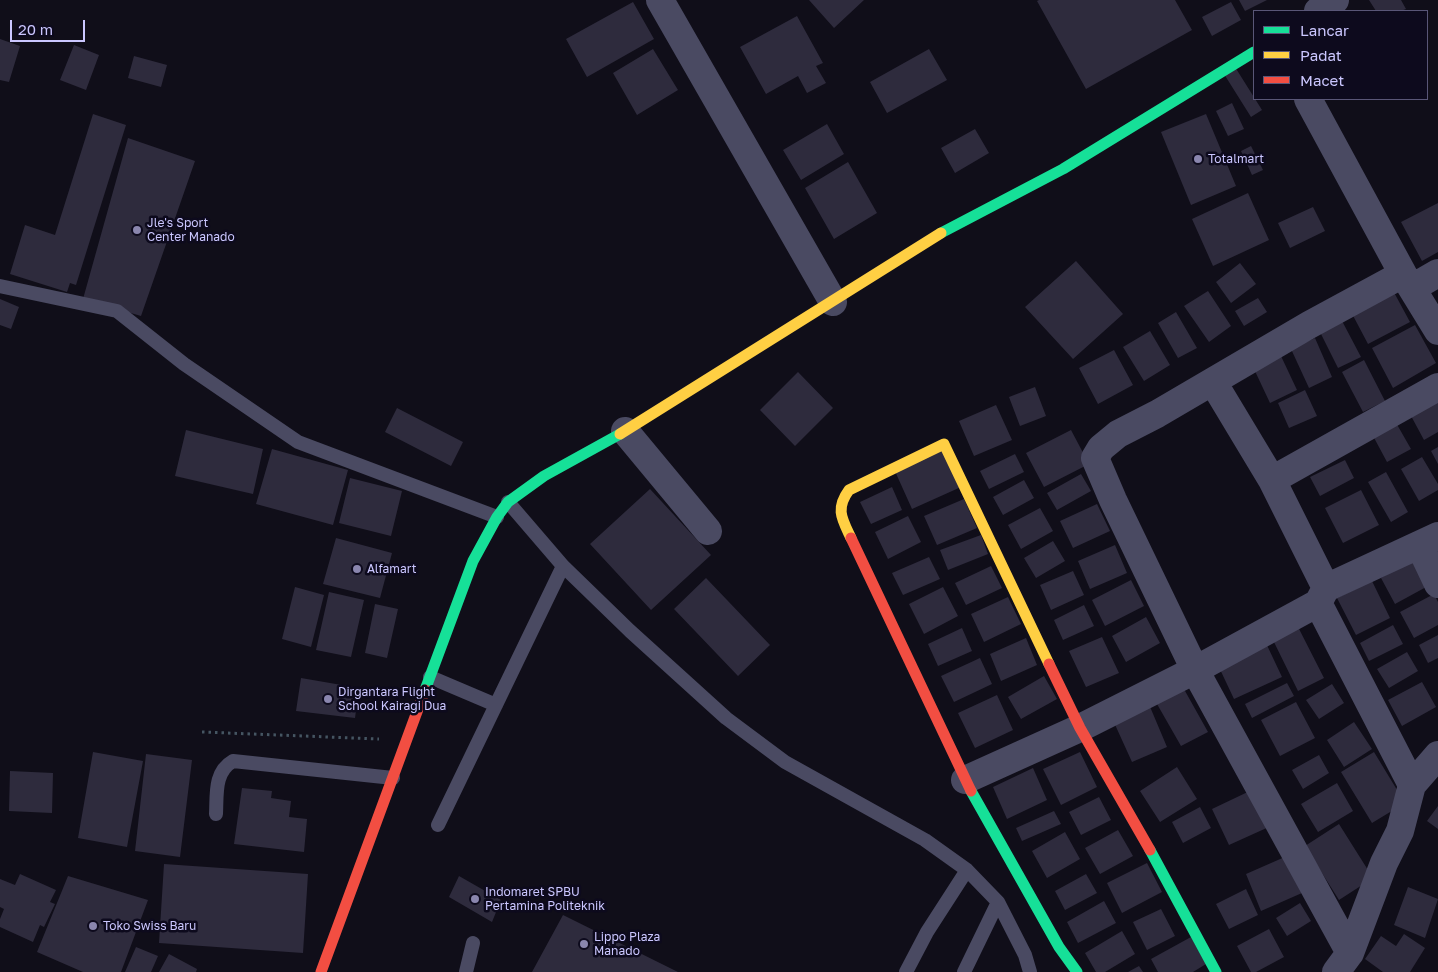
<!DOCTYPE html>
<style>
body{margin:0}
#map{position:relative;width:1438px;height:972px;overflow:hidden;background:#100e19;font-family:"Golos Text",sans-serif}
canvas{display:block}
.legend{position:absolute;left:1253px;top:10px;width:175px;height:90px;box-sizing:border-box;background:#0d0a1d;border:1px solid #595677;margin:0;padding:6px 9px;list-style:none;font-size:15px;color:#cbc7ff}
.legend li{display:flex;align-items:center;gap:10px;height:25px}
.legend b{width:25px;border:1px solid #595677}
.scale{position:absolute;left:10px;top:20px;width:75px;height:22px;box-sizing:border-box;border:2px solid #cbc7ff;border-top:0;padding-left:6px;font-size:15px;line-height:18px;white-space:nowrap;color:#cbc7ff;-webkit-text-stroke:4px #0d0a1d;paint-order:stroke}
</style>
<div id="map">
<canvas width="1438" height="972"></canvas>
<ul class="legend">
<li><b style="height:6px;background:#16e098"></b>Lancar</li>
<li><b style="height:6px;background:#ffcf43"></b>Padat</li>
<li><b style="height:6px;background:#f24e42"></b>Macet</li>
</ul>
<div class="scale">20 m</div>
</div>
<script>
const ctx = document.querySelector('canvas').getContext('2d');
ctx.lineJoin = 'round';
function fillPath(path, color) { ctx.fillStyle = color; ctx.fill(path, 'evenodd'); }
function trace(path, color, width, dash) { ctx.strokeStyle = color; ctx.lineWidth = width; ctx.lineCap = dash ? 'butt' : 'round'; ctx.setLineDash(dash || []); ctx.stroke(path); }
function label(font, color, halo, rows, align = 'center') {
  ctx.font = font + ' "Golos Text",sans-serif'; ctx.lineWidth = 5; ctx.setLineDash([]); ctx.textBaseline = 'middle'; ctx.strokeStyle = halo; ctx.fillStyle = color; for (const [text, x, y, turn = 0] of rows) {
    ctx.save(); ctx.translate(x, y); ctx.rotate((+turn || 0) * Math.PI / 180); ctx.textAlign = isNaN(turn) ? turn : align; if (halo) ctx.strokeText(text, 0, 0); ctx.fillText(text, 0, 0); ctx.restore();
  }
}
fillPath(new Path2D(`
 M809,0H864L834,28Z
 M1039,0H1175L1192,30L1086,89L1037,1Z
 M1239,0H1267L1245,11Z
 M1369,0H1401L1406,9L1401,11H1376Z
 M633,2L654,39L587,77L566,39Z
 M1231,2L1241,20L1212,36L1202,17Z
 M797,16L823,63L816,66L826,83L807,93L798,76L766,94L740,47Z
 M0,39L20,46L9,82L0,80Z
 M74,45L99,55L86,90L60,80Z
 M653,49L678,90L637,115L613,73Z
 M929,49L947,80L887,113L870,82Z
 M134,56L167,65L161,87L128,78Z
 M1235,67L1262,110L1251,117L1224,74Z
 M1232,103L1244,129L1228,136L1216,111Z
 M93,114L126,125L76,285L70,283L67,292L10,274L25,225L55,235Z
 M1206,114L1236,186L1191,205L1161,132Z
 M827,124L844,154L801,180L783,150Z
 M975,129L989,153L955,173L941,148Z
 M128,138L195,161L141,316L83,299Z
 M1251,146L1263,170L1252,175L1241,151Z
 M848,162L877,213L834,239L805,188Z
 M1248,193L1269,240L1213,266L1192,219Z
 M1438,203V252L1422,261L1401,222Z
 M1313,207L1325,231L1290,248L1278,223Z
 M1076,261L1123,314L1073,359L1025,307Z
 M1240,263L1256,284L1231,303L1216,282Z
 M1390,285L1410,322L1368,344L1349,308Z
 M1208,291L1231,326L1209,342L1184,306Z
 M1258,298L1267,312L1244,326L1235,311Z
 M0,299L19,307L11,329L0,325Z
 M1176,312L1197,348L1178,358L1158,323Z
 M1341,319L1361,357L1338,368L1319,330Z
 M1415,325L1436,363L1393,388L1372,348Z
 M1150,331L1170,365L1144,381L1123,347Z
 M1315,338L1332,377L1309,388L1291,349Z
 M1114,350L1133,385L1098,404L1079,368Z
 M1281,356L1297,390L1270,403L1254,369Z
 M1364,360L1385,401L1363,412L1342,372Z
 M798,372L833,408L795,446L760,410Z
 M1035,387L1046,416L1020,426L1009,397Z
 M1305,390L1317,416L1289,428L1278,403Z
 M1438,399V432L1424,440L1410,414Z
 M996,405L1012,440L974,456L959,421Z
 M397,408L463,442L451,466L385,432Z
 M1395,421L1411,449L1387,462L1372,434Z
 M186,430L263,449L253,494L175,476Z
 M1071,430L1089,464L1044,487L1026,453Z
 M943,447L961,487L912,509L894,469Z
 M1438,447V464L1431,451Z
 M272,449L348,470L333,525L256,504Z
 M1015,454L1024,472L989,489L980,471Z
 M1422,457L1438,484V490L1419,501L1401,469Z
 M1345,460L1354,478L1320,496L1310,477Z
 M1386,472L1408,512L1391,522L1368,482Z
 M1081,474L1091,491L1057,510L1047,493Z
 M350,478L402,491L391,536L339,523Z
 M1024,480L1034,498L1003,515L993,497Z
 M892,487L902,510L871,524L860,502Z
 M650,489L711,555L651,610L590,544Z
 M1361,490L1379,525L1343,543L1325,508Z
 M964,499L977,528L937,545L924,516Z
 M1097,504L1110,531L1073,548L1060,521Z
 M1040,508L1053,531L1021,549L1008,525Z
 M908,516L921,542L888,559L875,532Z
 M981,535L988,554L948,570L940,550Z
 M336,538L392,553L380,598L323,584Z
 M1053,541L1065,561L1036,578L1024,558Z
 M1115,545L1127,573L1090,589L1078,561Z
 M929,557L940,579L903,595L892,573Z
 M1414,560L1428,586L1395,604L1381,578Z
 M991,566L1002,588L966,605L955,583Z
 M1073,571L1084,595L1051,610L1040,585Z
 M706,578L770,645L738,676L674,609Z
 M1131,580L1144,606L1105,626L1092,600Z
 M1372,581L1390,618L1356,635L1337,598Z
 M295,587L324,595L311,647L282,639Z
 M943,587L958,616L924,634L909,604Z
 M329,592L364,600L351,657L316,650Z
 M1434,594L1438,602V625L1414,638L1400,612Z
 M1008,597L1021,624L984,642L971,614Z
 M375,604L398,609L387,658L365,653Z
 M1084,605L1094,626L1063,640L1054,620Z
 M1146,617L1160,643L1126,662L1112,636Z
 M1296,623L1324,678L1298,691L1271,636Z
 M1393,625L1403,644L1369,661L1360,643Z
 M962,628L972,651L938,666L928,644Z
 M1438,635V658L1428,663L1419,645Z
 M1102,637L1119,673L1086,687L1069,651Z
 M1026,638L1037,665L1001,681L990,654Z
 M1265,641L1282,677L1234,699L1217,663Z
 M1407,652L1418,671L1389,688L1377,669Z
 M980,658L992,684L954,702L941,676Z
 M1044,676L1057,699L1021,719L1008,697Z
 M301,678L359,688L355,718L296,711Z
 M1180,682L1208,732L1181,746L1153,697Z
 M1422,682L1436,707L1402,726L1388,700Z
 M1287,683L1294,696L1252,718L1245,704Z
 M1332,684L1344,703L1319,719L1306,700Z
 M997,695L1013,730L975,748L958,713Z
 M1148,702L1167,747L1132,762L1112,718Z
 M1296,702L1315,738L1280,756L1261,720Z
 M1354,722L1372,749L1344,767L1327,740Z
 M93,752L143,761L127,847L78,838Z
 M1080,752L1097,787L1061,805L1043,769Z
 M1374,752L1405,803L1372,823L1341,772Z
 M146,754L192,760L180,857L135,851Z
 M1319,755L1329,773L1303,789L1292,770Z
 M1177,767L1197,799L1160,822L1140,791Z
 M1033,768L1047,800L1007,819L993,787Z
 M10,771L53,773L52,813L9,811Z
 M1337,783L1353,811L1318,832L1301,804Z
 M242,788L272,791L271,798L291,801L289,817L307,819L304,852L234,844Z
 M1254,789L1271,826L1229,845L1212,809Z
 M1099,797L1111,820L1081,835L1069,812Z
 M1438,806V829L1427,821Z
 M1200,807L1211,828L1183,843L1172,822Z
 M1054,811L1061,824L1022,841L1016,828Z
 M1339,824L1373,878L1339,900L1305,846Z
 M1118,830L1133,856L1100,874L1085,848Z
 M1065,832L1080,859L1047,878L1032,851Z
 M1287,856L1302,893L1261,911L1246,874Z
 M1147,863L1162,892L1122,913L1107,883Z
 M164,864L308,874L303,953L159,943Z
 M20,874L56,890L50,902L55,904L44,927L40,925L33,942L0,927V919L4,909L0,907V879L15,885Z
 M1086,874L1097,893L1065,910L1055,891Z
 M68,876L148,900L121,972H83L37,952Z
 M459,876L501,900L492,922L449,897Z
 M1408,887L1438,899L1425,938L1394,925Z
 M1246,889L1258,915L1229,929L1216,904Z
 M1104,901L1116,923L1078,943L1067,922Z
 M1300,903L1311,921L1287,936L1276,918Z
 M1161,909L1175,936L1147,950L1133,922Z
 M563,915L678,972H532Z
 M1269,929L1284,957L1256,972H1251L1237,946Z
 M1122,931L1135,954L1105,972H1096L1085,953Z
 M1404,934L1425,948L1410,972H1383L1365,959L1381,936L1396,946Z
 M1191,937L1206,964L1193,972H1158L1151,959Z
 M136,947L158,956L151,972H125Z
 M169,954L197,969L196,972H159Z
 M1139,966L1143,972H1128Z`), '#2e2b3d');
trace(new Path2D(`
 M202,732L379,739`), '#455562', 3, [2.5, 4]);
trace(new Path2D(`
 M0,286L117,311L184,364L298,442L497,517
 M508,502L563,566L630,631L726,718L785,762L925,840L967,870
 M430,677L496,705
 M216,814C217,794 214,772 233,761L393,778
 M438,825L563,566
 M466,972L473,943
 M906,972L927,932L967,870L998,902L1025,955L1030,972
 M964,972L998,902`), '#4a4a62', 14);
trace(new Path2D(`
 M660,0L833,302
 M1318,11L1335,0
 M1308,99L1403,274L1438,331
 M1412,288L1438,273
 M1213,382L1272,480L1326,588
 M625,431L708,531
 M1272,480L1438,387
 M1420,546L1438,584
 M1318,603L1412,785
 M965,780L1080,728L1195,670L1318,603L1326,588L1438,536
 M1350,953L1195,670L1113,500L1095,458L1101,448L1118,434L1157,414L1309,325L1403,274
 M1336,972L1350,953L1384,863L1400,831L1412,785L1438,755`), '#4a4a62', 28);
trace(new Path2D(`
 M941,233L1063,169L1254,52
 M425,690L473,561L497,517L508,502L544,476L620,434
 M971,791L1059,947L1077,972
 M1150,850L1216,972`), '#16e098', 11);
trace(new Path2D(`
 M620,434L941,233
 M851,538C842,519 835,509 849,490L944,444L1049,664`), '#ffcf43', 11);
trace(new Path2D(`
 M851,538L971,791
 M1049,664L1080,728L1150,850
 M321,972L425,690`), '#f24e42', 11);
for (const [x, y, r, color] of [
 [1198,159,5,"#8a86ae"],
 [137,230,5,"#8a86ae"],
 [357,569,5,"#8a86ae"],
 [328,699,5,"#8a86ae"],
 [475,899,5,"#8a86ae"],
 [93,926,5,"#8a86ae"],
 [584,944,5,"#8a86ae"]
]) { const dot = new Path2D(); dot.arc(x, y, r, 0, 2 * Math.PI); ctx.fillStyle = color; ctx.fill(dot); trace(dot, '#0d0a1d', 2); }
label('12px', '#cbc7ff', '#0d0a1d', [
 ["Totalmart",1208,159],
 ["Jle's Sport",147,223],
 ["Center Manado",147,237],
 ["Alfamart",367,569],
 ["Dirgantara Flight",338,692],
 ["School Kairagi Dua",338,706],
 ["Indomaret SPBU",485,892],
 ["Pertamina Politeknik",485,906],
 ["Toko Swiss Baru",103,926],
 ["Lippo Plaza",594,937],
 ["Manado",594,951]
], 'left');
</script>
